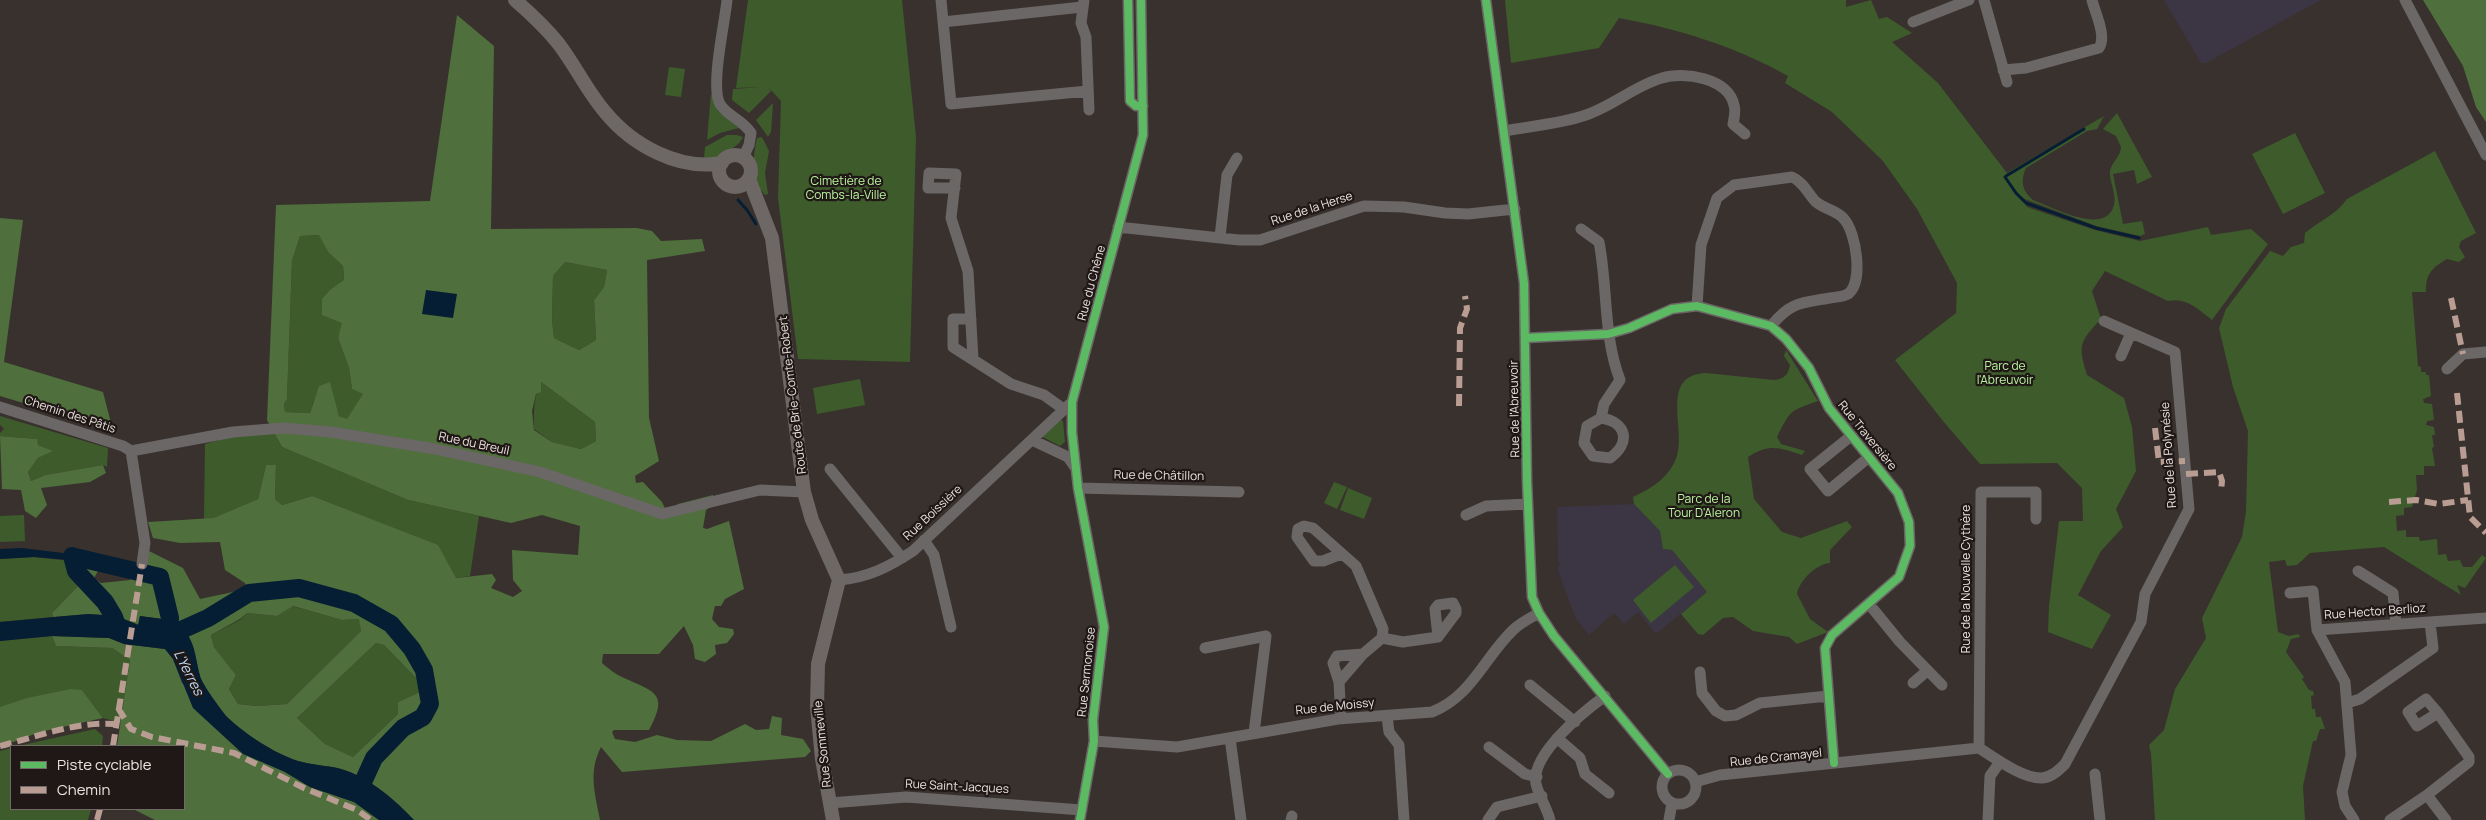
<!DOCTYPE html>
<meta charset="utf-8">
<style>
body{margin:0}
#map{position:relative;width:2486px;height:820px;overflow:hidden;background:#39312e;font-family:Manrope,sans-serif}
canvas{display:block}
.legend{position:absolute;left:10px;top:745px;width:175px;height:65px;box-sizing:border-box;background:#1f1816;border:1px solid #716966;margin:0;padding:6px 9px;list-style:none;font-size:15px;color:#ece2de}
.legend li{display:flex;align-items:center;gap:10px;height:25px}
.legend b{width:25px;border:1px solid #716966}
</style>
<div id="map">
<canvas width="2486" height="820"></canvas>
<ul class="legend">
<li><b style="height:6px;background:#5cba63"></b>Piste cyclable</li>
<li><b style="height:6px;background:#b99d93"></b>Chemin</li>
</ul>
</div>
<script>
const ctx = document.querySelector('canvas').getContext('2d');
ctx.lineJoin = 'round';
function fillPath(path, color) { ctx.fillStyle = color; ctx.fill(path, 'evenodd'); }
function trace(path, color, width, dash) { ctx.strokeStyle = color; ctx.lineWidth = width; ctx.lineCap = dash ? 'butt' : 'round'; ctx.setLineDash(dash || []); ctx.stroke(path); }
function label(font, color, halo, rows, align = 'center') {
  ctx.font = font + ' Manrope,sans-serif'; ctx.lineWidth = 4.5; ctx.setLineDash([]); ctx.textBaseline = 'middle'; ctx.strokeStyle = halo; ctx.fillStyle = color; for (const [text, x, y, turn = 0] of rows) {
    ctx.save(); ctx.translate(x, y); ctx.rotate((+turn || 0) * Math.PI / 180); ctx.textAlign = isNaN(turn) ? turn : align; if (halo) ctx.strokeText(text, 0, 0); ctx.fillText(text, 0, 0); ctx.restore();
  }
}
fillPath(new Path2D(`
 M2164,0H2321L2206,63H2201Z
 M1634,504L1660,531L1663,549L1672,550L1707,592L1656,634L1638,612L1624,624L1614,613L1589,635L1576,619L1558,570L1560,562H1558L1557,507Z`), '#3c3544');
fillPath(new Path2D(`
 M748,0H902L916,137L910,362L798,359L778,198L781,101L767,86L771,91L749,113L732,100L733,89L762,87L736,88Z
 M1505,0H1846V7L1871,0L1879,19L1887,17L1912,33L1892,42L1938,83L2007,173L2104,116L2097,129L2087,131L2026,168C2020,181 2022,191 2033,200C2052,207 2106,237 2114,205C2117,194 2109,182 2110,171C2112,161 2121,156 2121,147L2116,136L2103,129L2117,113L2152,177L2137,184L2134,170L2113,174L2123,224L2142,221L2145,234L2140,236L2096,226L2022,198L2027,207L2095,230L2140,241L2208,227L2211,235L2251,229L2268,244L2212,320C2198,309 2186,297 2168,301L2105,271L2092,291L2101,319C2079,342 2078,345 2087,375L2124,398L2132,427L2136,471L2116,509L2123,527L2101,551L2078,595L2111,615L2092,649L2048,632L2049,606L2059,521H2083L2082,488L2057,463L1980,464L1943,421L1895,360L1956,313L1957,283L1917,209L1883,161L1832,112L1785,83L1788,76C1734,46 1679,29 1619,18L1599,48L1511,63Z
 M669,67L685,69L681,97L665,95Z
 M711,93L718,111L739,128L720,133L707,140Z
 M773,103L771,132L768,137L756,120Z
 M2295,133L2325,193L2283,214L2252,154Z
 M727,135H737L743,137C737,150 725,149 718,160L704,158L705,147Z
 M762,137L769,151L765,173L768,194L765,195L761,190L757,193C751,178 753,155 757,138Z
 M2435,151L2476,233L2461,241L2459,247L2465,257L2459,262L2447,259C2433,267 2425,274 2426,292H2412L2418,366L2421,367V372H2426V375H2429L2431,396L2423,399L2424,403L2432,404L2434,420L2427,421L2426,425L2434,427L2435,435H2432L2434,447L2432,448L2435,466H2424V475H2416L2417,490L2412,507L2404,508V515L2396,516L2397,531L2406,530V537H2419L2420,541L2437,539L2438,555L2446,554L2448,561L2460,560L2463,567H2472L2482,555L2486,558L2465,588L2457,585L2461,595L2384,547L2310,553L2297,565L2287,566L2285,560L2269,562L2278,632L2289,636L2299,634L2300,637L2291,639L2286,652L2304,677L2302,679L2309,690L2313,691L2314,695L2311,696L2312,709H2315L2316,717H2321L2325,729H2320L2316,741H2313L2303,786L2305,820H2155L2151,754L2149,745L2164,730L2175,689L2206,638L2202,618L2242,537L2246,512L2248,431L2233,387L2219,328L2226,309L2270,251L2283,256L2291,247L2304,243L2305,233C2319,221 2337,214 2347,199Z
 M320,235L328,252L343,266L344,281L331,289L343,323L338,338L349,368L352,389L364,394L348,420L339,416L329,383L314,400L310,413L285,412L284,404L287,399L292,261L300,236Z
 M565,262L607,270L604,287L594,300L596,340L579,350L554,338L552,320L553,276Z
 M1786,350L1818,401C1790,411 1791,409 1777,437L1781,444L1805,451L1802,455C1779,448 1770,443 1748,457L1754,499L1782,532L1801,538L1847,521L1852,527L1830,550V563C1816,564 1799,581 1797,594L1810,619L1828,632L1797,644L1789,637L1753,631L1733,617L1723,618L1703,635L1698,634L1681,614L1707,592L1672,550L1663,549L1660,531L1634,504L1633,497C1652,488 1669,478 1677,456C1686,428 1659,375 1706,373L1774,380C1784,379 1788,375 1790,365L1784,356Z
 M860,379L865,405L817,414L813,388Z
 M541,382L595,422L596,441L581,449L552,442L534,429C534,411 533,399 541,382Z
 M0,416L108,448L107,467L103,465L45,475L31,481L28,472L38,458L52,451L38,445L36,439L0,436V433L4,429L0,425Z
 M1059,419L1063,421L1065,442L1060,446L1041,436Z
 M274,433L282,447L408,500L479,516L470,576L456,578L312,496L282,505L275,499L276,466L266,465L258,499L214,519H204L205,444L233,436Z
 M1334,482L1347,487L1337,509L1324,503Z
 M1348,488L1372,498L1364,519L1340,510Z
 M24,515L25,541L0,542V516Z
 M34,557L71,561L69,572L79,585L52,613L53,617L0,622V559Z
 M1675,565L1694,587L1651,623L1633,600Z
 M292,606L342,620L360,619L361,631L287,704L257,706L238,704L229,689L236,675L214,647L211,635L240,620L247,613L277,616Z
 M52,636L56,646L112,648L130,660L121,723L103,718L82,690L0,707V641Z
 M376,643L384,645L422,684L420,692L398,702V714L353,757L325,744L297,718Z
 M95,729L103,736L102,746H18Z
 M11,748V809H91L88,820H0V751Z`), '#3d5b2b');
fillPath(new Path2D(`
 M2423,0H2486V122L2476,107L2463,66Z
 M457,15L494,46L491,229L637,228L652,231L661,241L702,239L705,251L647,260L649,418L659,461L635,476L636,483L643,482L662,502L668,515L678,504L713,495L715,504L706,510L703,528L707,529L729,521L744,589L725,599L721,606H715L712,619L719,627L733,629L734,634L727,643L715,645L716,654L705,662L695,659L693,645L684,626L659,654H603L602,663C608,668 615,674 622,677C651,691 671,691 649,730H614L612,732L615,739L635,742L657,735L677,740L711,741L745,724L756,730L769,729L772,716L782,718L781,735L803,739L811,751L805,757L622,772L601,747C588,772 595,793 600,820H414C396,801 372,780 347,771C331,765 314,766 298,761C274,753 246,735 227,717C221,710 202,684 200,676C193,651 196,642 177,621L140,616L139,625C106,611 88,614 53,617L52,613L79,585L69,572L85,564L101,566L94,578L101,583L130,580L149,551L183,568L200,599L247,589L245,583L225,570L220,542L180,543L153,538L148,522L214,518L258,499L266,465H276L275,499L282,505L312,496L438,545L456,578L492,574L496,580L491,588L513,597L522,591L513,580L512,550L578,555L580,526L542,515L511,523L408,500L282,447L267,420L276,205L430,201ZM319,235L328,252L343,266L344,280L331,289L322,299V315L342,323L338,338L349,368L352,389L363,394L347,419L339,416L330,382L319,386L310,413L285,412L284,404L287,399L292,261L300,236ZM565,262L607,270L604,287L594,300L596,340L579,350L554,338L552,320L553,276ZM541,382L595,422L596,441L581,449L552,442L534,430L532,411L536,394L541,392ZM293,606L342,620L359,619L361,631L287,704L257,706L238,704L229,689L236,675L214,647L211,635L240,619L247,613L277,616ZM376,643L384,645L422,684L420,692L398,702V714L353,757L325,744L297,718Z
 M0,218L23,220L4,362L103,392L111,423L103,427L0,396Z
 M0,436L37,439L38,445L53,451L38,458L28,472L31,481L45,475L103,465L106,473L90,482L41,488L47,505L36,518L25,511L21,490L2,489Z
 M52,636L109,638L124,644L165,649L173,659L182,683L285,772L310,787L354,802L379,820H155L133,809H184V746H117L130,660L112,648L56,646Z
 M71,689L82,690L103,718L40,732L0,747V707L27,698Z`), '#4f6f3c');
fillPath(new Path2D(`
 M426,290L457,294L453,318L422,314Z
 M22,548L104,558L114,564L138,566L137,572L103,563L34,557L0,559V549Z
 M88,614L117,616L138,625L140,616L177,621C196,642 194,651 200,676C202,684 221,710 227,717C246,735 274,753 298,761C314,766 332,765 347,771C372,780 396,801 414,820H379L354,802L310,787L285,772L243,754L193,708L173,659L165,649L124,644L109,638L52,636L0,641V622Z`), '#051e33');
trace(new Path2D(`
 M2006,176L2084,129
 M2005,177L2016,193L2026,203L2096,228L2139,238
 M738,200L747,210L756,224`), '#051e33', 3);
trace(new Path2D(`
 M72,556L76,571L105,602L114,617L119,631
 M75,557L160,577L170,618L168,636L172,642
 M162,635L168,636L208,618L249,593L299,588L354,603L391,624L412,649L424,670L430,704L423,717L403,728L374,758L359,791`), '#051e33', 18);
trace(new Path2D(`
 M727,0C725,22 710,87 720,104C727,116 743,120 751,133L749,145L743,158
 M941,0L951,104L1088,91
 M1084,0L1081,23L1086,37L1089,110
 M1128,0L1130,101L1136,106H1143
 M1486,0L1524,283L1527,481L1532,597L1539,613L1554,636L1668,774
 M1984,0L2007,82
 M2405,0L2486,155
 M943,22L1082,7
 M1913,22L1969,0
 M2003,70L2026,68L2099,48C2107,36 2095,13 2092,0
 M1504,131C1531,126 1560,124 1586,115C1613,106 1636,85 1662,78C1684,71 1728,78 1734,105C1736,111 1734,119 1733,124L1745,134
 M955,188H928L929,173L956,174L951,218L968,271L973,359
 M1118,227L1239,240H1260L1364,206L1404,207L1445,213L1468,214L1515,209
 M1581,229L1599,242C1608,288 1603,336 1620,380L1604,404L1601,418L1587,426L1584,443L1593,456L1610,458C1631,443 1627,422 1601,418
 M1220,237L1227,175L1237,158
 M1697,306L1701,245L1717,198L1734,185L1792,177C1802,181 1808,193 1815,201C1823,209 1837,210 1844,219C1856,232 1864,282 1848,294C1843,297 1836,297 1830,298C1801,303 1790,302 1771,326
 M971,319H953V347L1011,384L1044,395L1062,408
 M1525,338L1608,334L1629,328L1672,309L1697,306L1771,326L1786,339L1809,368L1829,408L1898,493L1909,522L1910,546L1899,577L1832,635L1825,648L1834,763
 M2121,356L2131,333
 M2447,369L2463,354L2486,352
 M0,407L123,446L131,451
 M1851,436L1810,469L1828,491L1869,457
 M1032,440L1068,457L1075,467
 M131,451L233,432L283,428L331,432L435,449L540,472L662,514L760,490L804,492
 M131,451L145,543L142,564
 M830,469L902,558
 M1078,488L1239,492
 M1466,515L1486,506L1528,504
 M924,540L934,555L951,627
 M2358,571L2393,593L2396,624
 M839,580C867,578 889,567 913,551L1072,402
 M2290,593L2313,591L2317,630
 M1869,604L1900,642L1942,685
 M1382,638L1403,642L1438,637L1456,613V609L1453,603L1438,605L1435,609L1438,637
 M1205,648L1266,636L1254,733
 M1700,672L1702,693L1716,711L1725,716L1736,715L1760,703L1828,696
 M1339,682L1363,654L1382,638L1383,629L1356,566L1313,528L1304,526L1298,529L1297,537L1314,561H1323L1341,554
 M1913,683L1927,671
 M1530,685L1575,722
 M2347,703L2360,699L2433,648L2430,622
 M1387,716L1389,732L1399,745L1404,820
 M1341,719L1339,682L1333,663L1337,656L1363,654
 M1230,738L1241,820
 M1557,738L1580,758L1585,774L1609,793
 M1094,741L1177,747L1338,719L1432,712C1471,697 1484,658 1513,630C1520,623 1530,618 1539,613
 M1489,747L1525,774L1537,777
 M1979,748C1995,758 2023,779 2042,778C2052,777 2059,770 2065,764L2141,622L2145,594L2189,509L2175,352L2104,321
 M1979,748L1981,492H2036V519
 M1662 787a17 17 0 1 1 34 0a17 17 0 1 1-34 0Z
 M2095,774L2100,820
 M1695,782L1720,775L1979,748
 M2427,795L2469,762V757L2438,713L2417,726L2408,712L2426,699L2438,713
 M830,803L906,797L1082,810
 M1080,820L1094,741L1093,720L1104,627L1078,488L1072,432V402L1143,135L1141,0
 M1291,820L1292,816
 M1488,820L1497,807L1542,796
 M1550,820C1547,808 1539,796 1536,784C1530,755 1583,712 1605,696
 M1669,820L1672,803
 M1988,820L1990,776L2000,762
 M2354,820L2345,806L2342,792L2351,755L2345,682L2317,630L2486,618
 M2390,820L2427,795L2446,820`), '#6b6766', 11);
trace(new Path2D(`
 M515,0C530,13 545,27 558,43C575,65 587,91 605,112C632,145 679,171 722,163
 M719 171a16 16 0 1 1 32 0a16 16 0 1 1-32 0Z
 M749,179L772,238L804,492L812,520L839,580L818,664L817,707L822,759L833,820`), '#6d6865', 14);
trace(new Path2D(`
 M2451,298L2463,354
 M2457,393L2470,517L2486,533
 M1459,406L1460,328L1467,309L1465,296
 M2155,428L2159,462L2185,461
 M2186,474L2219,472L2222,481L2221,491
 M2389,502L2416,500L2439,504L2468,500
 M118,708L131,729L152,737L234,753L304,788L357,810L371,820
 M0,746C36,737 77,721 115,724
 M113,746L142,564
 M97,820L100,809`), '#b99d93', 6, [12, 6]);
trace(new Path2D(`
 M1128,0L1130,101L1136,106H1143
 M1486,0L1524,283L1527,481L1532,597L1539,613L1554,636L1668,774
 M1525,338L1608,334L1629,328L1672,309L1697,306L1771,326L1786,339L1809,368L1829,408L1898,493L1909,522L1910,546L1899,577L1832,635L1825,648L1834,763
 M1080,820L1094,741L1093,720L1104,627L1078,488L1072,432V402L1143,135L1141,0`), '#5cba63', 8);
label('12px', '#bcf6a0', '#1f1816', [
 ["Cimetière de",846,182],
 ["Combs-la-Ville",846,196],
 ["Parc de",2005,367],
 ["l'Abreuvoir",2005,381],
 ["Parc de la",1704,500],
 ["Tour D'Aleron",1704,514]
]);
label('12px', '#ece2de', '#1f1816', [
 ["Rue de la Herse",1312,209,-18],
 ["Rue du Chêne",1092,283,-75],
 ["Route de Brie-Comte-Robert",793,395,-97],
 ["Rue de l'Abreuvoir",1515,409,-91],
 ["Chemin des Pâtis",70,415,18],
 ["Rue Traversière",1867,436,51],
 ["Rue du Breuil",474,444,12],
 ["Rue de la Polynésie",2169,455,-94],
 ["Rue de Châtillon",1159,476,1],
 ["Rue Boissière",933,513,-43],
 ["Rue de la Nouvelle Cythère",1967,579,-90],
 ["Rue Hector Berlioz",2375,612,-4],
 ["Rue Sermonoise",1087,672,-84],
 ["Rue de Moissy",1335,707,-6],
 ["Rue Sommeville",823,744,-96],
 ["Rue de Cramayel",1776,758,-6],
 ["Rue Saint-Jacques",957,787,3]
]);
label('italic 14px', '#bedcf8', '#1f1816', [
 ["L'Yerres",188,673,63]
]);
</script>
